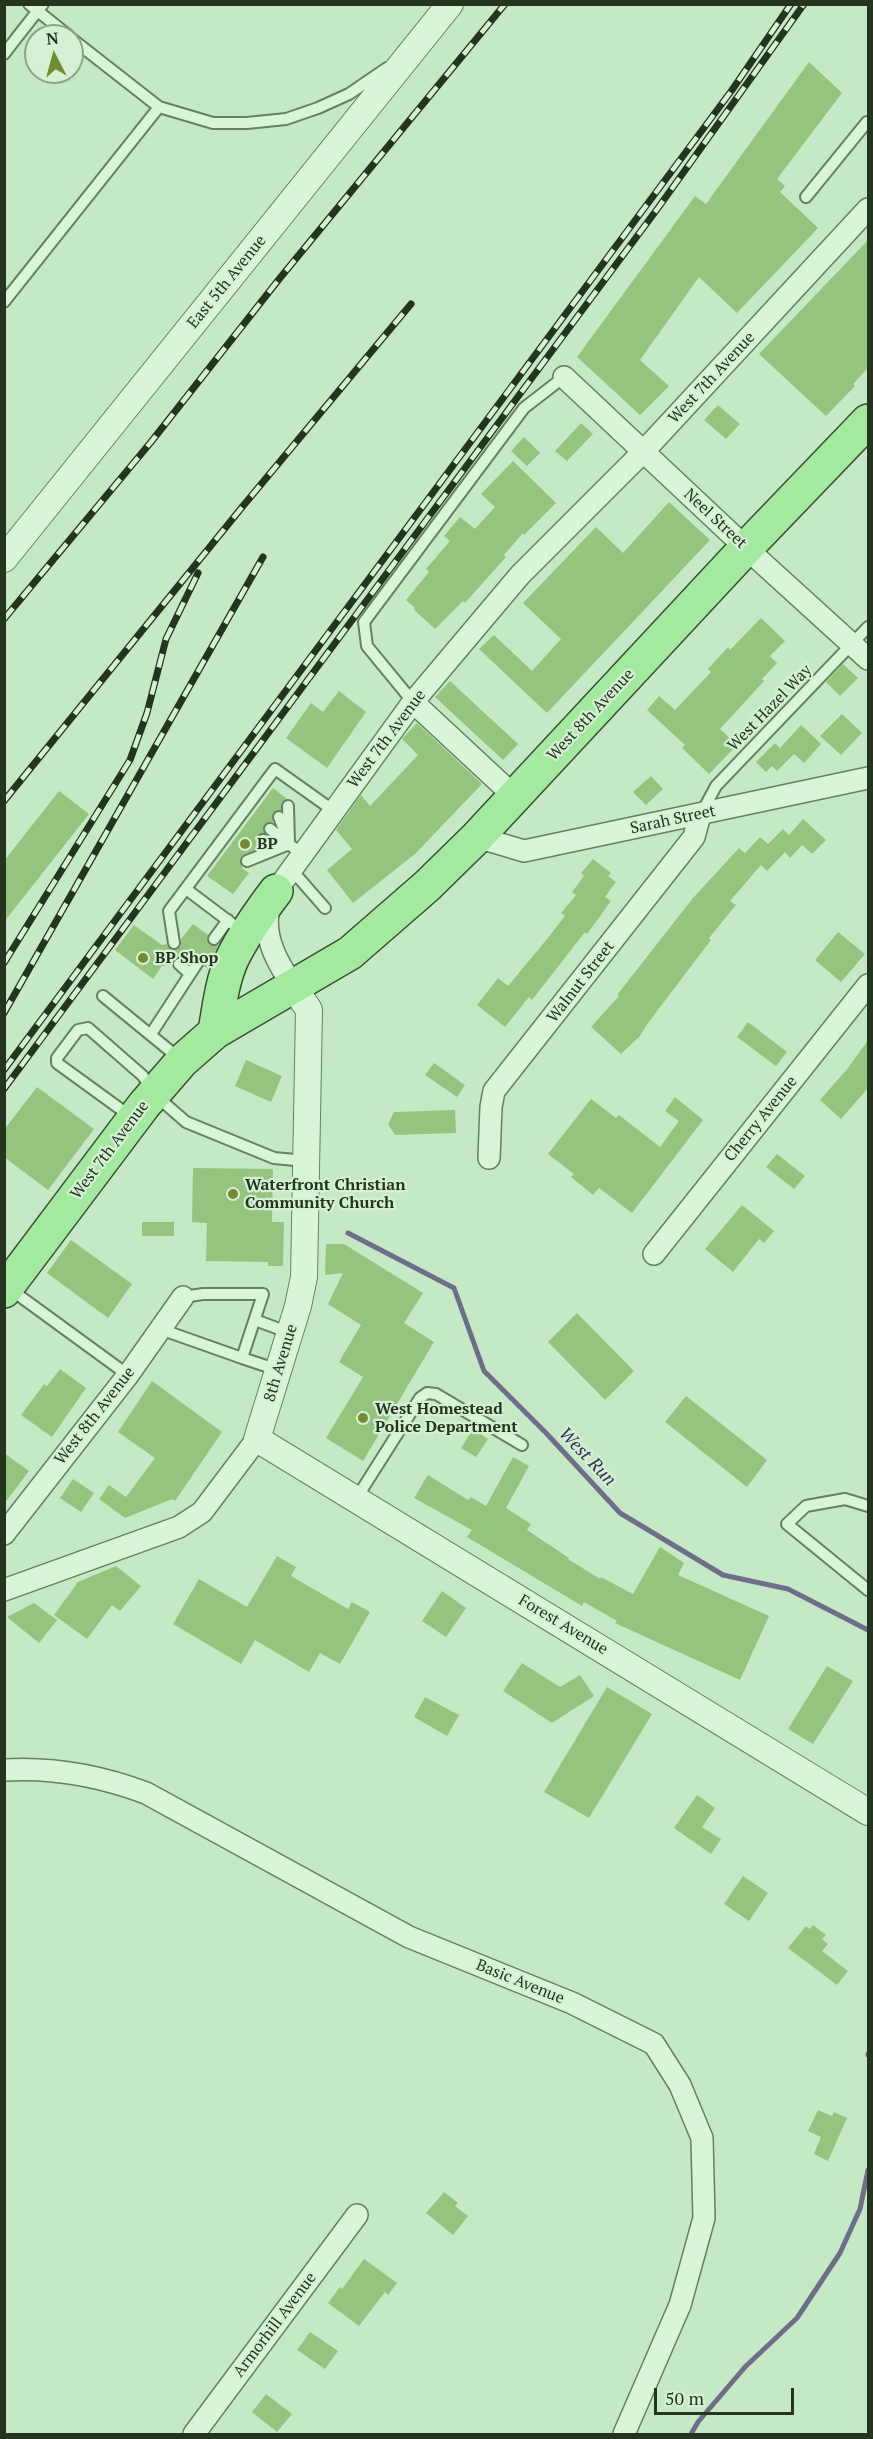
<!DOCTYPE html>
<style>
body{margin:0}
#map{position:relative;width:873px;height:2439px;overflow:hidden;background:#c6e9c5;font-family:"PT Serif",serif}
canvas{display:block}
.frame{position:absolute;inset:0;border:6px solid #24341f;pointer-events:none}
.north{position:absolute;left:24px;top:24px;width:60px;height:60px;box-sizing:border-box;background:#d4f1d3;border:2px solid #8ea58b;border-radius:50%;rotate:354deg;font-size:16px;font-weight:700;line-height:24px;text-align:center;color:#24341f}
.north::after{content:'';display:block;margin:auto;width:21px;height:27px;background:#758b33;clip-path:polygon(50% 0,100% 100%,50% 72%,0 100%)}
.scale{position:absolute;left:654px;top:2388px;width:140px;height:27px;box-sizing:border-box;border:3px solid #24341f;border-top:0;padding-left:8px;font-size:18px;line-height:21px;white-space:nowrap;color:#24341f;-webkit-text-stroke:4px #d4f1d3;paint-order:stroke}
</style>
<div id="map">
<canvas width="873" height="2439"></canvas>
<div class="frame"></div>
<div class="north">N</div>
<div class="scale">50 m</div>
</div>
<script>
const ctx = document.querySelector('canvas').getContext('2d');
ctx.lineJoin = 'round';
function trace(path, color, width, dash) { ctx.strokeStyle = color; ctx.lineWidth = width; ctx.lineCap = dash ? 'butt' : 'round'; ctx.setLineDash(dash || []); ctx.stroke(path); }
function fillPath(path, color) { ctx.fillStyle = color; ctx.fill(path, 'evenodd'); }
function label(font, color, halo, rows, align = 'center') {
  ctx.font = font + ' "PT Serif",serif'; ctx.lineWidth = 4.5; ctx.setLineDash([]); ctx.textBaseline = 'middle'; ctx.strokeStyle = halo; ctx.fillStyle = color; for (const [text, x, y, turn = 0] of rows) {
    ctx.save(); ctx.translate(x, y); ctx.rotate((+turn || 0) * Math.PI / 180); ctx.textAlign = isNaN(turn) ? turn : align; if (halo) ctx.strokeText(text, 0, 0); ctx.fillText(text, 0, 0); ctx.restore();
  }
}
trace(new Path2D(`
 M348,1233L454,1288L484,1371L547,1434L620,1513L723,1575L788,1589L868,1630
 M868,2054V2055
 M691,2434L698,2422L745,2367L797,2318L840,2253L860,2209L868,2170`), '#6e6e8a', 5);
fillPath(new Path2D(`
 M809,62L842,93L777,179L785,186L780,192L818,228L737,313L699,277L640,360L669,386L640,415L577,357L695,196L706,204Z
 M868,240V368L853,384L855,386L826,416L759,354Z
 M718,405L740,424L726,439L704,420Z
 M581,423L593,434L567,461L555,451Z
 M524,437L540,453L527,466L511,451Z
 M513,461L556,503L524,535L523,533L504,555L506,557L465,603L463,601L435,629L414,610L415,608L406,600L429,572L426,569L450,541L444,536L460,517L475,529L495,507L481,494Z
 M669,502L710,540L547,713L479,649L494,635L532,671L561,639L523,603L596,527L623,553Z
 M761,618L785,641L770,656L777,663L762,679L764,681L720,729L737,745L709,774L682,748L685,745L647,710L659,696L675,710L711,672L708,669L728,647L730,650Z
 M843,664L858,678L840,696L826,682Z
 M450,681L518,744L503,760L435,697Z
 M339,691L366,712L327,768L286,738L311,703L323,712Z
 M842,714L862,733L841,755L820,736Z
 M417,723L482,784L415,854L353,903L327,870L352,849L336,830L361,795L370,806L418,755L402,739Z
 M801,725L821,744L804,763L794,754L777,771L772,766L766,772L756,762L775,743L780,748Z
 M651,776L663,789L646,805L633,792Z
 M273,788L287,799L282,802L281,810L273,813V822L265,824L264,833L257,836L256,842L258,846L255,850L241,857L242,868L249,873L233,894L207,876Z
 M59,791L89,814L4,922V861Z
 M803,819L826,840L812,854L802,845L790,858L785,852L767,871L761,865L730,901L736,905L709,938L711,940L648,1023L640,1036L621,1054L591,1027L619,996L617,995L628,981L693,898L739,848L745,853L760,837L768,844L783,829L789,835Z
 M593,859L611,873L608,876L616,882L605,897L611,901L587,934L585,932L532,1000L529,997L505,1027L477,1005L498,978L508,986L547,939L565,916L561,913L576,895L572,892L584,876L581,873Z
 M193,924L208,935L207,939L209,945H218L208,969L204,966L205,959L202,955L194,956L189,963L177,957L173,959L172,965L162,966L153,979L115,950L134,925L162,945L167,944L171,950H176L181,946V939Z
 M838,932L865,954L841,982L815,960Z
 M748,1022L787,1052L776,1066L737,1037Z
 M868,1040V1088L841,1119L820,1100L848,1068Z
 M246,1060L282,1076L271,1102L235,1086Z
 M434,1063L465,1085L457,1097L425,1075Z
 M37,1087L94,1129L48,1190L4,1157V1130Z
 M675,1097L703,1120L632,1213L599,1188L593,1195L571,1177L574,1174L548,1154L591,1099L616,1118L619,1115L660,1147L679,1121L665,1111Z
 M455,1110L456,1133L395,1135L388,1124L394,1112Z
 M777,1154L805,1176L794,1189L766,1167Z
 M193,1168L273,1169L272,1222H284L283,1266H268V1262L206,1261L207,1223L192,1222Z
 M742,1205L774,1231L764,1243L759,1239L733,1272L705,1249Z
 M142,1222H174V1236H142Z
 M71,1240L132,1284L108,1318L47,1273Z
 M326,1244H344L423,1293L404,1323L434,1342L363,1461L326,1438L363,1377L339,1362L361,1325L328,1304L343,1273L325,1275Z
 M577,1313L634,1371L605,1400L548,1342Z
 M60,1369L86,1388L52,1437L21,1415L44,1384L47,1386Z
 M152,1381L222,1432L175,1501L172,1499L125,1518L99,1499L109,1485L126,1497L155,1458L118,1432Z
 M686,1396L767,1460L747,1487L665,1422Z
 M473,1429L488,1439L476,1457L461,1448Z
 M4,1453L29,1471L4,1504Z
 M513,1457L529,1466L506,1508L531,1524L527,1530L569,1558L568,1559L600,1579L601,1577L633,1594L660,1547L684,1563L678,1575L769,1616L740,1680L615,1623L617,1621L584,1602L582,1606L467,1537L472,1530L414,1498L428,1475L468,1500L471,1497L486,1506Z
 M73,1479L94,1493L81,1512L60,1498Z
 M277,1556L296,1567L291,1576L348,1609L352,1602L370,1612L340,1664L320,1653L309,1672L255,1640L241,1664L173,1624L199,1579L247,1607Z
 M116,1566L141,1586L120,1611L112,1605L87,1639L54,1615L78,1582Z
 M442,1591L466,1608L446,1637L422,1621Z
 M34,1603L57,1620L39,1643L7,1617Z
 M522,1663L560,1687L580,1675L594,1696L552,1723L503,1691Z
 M827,1666L853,1681L813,1744L788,1729Z
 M607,1687L652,1714L589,1818L544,1792Z
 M425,1697L459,1715L447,1736L414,1717Z
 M697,1795L715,1808L702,1827L721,1839L711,1854L674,1828Z
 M743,1876L768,1893L749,1921L724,1904Z
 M813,1925L826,1935L822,1939L828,1944L822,1951L848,1971L837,1985L788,1948L806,1926L810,1929Z
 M818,2110L832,2116L834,2112L847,2118L828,2161L814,2154L821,2137L808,2131Z
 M444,2192L458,2203L455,2206L468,2216L453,2235L426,2213Z
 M364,2259L397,2283L388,2295L385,2292L359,2326L328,2303L340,2287L342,2289Z
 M310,2332L338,2351L325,2369L297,2350Z
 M266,2394L292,2414L277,2432L252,2412Z`), '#95c47e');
const service = new Path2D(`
 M29,4L69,36
 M72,39L159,107L213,123H247L286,119L318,108L349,94L387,68
 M4,54L43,4
 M806,197L867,122L868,124
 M4,302L159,107
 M413,702L367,646L364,622L524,408L564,377
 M288,806L289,844
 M701,814L716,786L868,627
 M279,817L286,835
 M270,829L294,848
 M263,840L288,844
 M247,861L289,844
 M291,869L325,908
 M186,889L243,932
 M214,939L228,920
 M174,943L169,911L275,769L334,811
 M179,964L189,973
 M103,996L180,1059
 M151,1034L198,962
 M130,1116L57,1063V1058L78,1030L88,1028L143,1076L154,1094L186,1122L274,1158L306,1161
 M10,1289L128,1375
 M183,1297L203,1294H263L242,1358L278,1370
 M255,1320L290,1333
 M160,1329L242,1358
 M356,1499L420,1398L427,1393L436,1394L522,1445
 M868,1506L845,1499L806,1506L787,1524L868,1590`);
const minor = new Path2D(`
 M564,377L746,548L868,659
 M413,702L514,796
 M477,837L524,851L868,778
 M293,986C279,965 264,940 268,914C269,906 273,898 276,891L413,702L520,575L643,452L868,209
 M489,1158L491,1107L494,1091L694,837L700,815
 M654,1254L868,985
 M4,1534L128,1375L183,1297
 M4,1590L179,1527L202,1512L257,1439
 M4,1770C53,1767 101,1776 146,1793L409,1937L572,2003L654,2044L680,2085L702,2138L704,2218L680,2305L624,2434
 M194,2434L357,2215`);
const tertiary = new Path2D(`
 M4,559L450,4
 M293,986L309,1010L304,1277L298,1306L257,1439L868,1812`);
const primary = new Path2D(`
 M215,1032C219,1008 222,981 232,959C244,934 260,912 276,891
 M4,1291L144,1105L182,1061L215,1032L350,953L427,886L477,837L746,548L868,421`);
trace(service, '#64825d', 14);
trace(minor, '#64825d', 24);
trace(tertiary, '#64825d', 28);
trace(primary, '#395030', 36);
trace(service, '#d8f5d7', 10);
trace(minor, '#d8f5d7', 21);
trace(tertiary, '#d8f5d7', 26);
trace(primary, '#a4e9a0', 33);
const rail = new Path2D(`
 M4,619L151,442L280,278L505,4
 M4,801L243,506L411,304
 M4,963L130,760L147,713L166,639L198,573
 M4,1013L263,557
 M4,1070L732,90L791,4
 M4,1089L658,208L804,4`);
trace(rail, '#24341f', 7);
trace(rail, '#d4f1d3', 4.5, [14]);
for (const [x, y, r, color] of [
 [245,844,6,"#758b33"],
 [143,958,6,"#758b33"],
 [233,1194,6,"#758b33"],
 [363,1418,6,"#758b33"]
]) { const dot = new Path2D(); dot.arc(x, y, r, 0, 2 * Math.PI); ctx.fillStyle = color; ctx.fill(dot); trace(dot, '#d4f1d3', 2); }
label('16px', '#24341f', '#d4f1d3', [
 ["East 5th Avenue",227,282,-51],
 ["West 7th Avenue",712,378,-47],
 ["Neel Street",715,519,43],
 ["West Hazel Way",770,708,-46],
 ["West 8th Avenue",591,715,-47],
 ["West 7th Avenue",387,739,-53],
 ["Sarah Street",673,820,-12],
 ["Walnut Street",581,982,-52],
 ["Cherry Avenue",761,1119,-51],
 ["West 7th Avenue",110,1150,-53],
 ["8th Avenue",281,1363,-73],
 ["West 8th Avenue",95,1416,-52],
 ["Forest Avenue",563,1625,31],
 ["Basic Avenue",520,1982,22],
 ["Armorhill Avenue",275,2325,-53]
]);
label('bold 16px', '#24341f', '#d4f1d3', [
 ["BP",257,844],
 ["BP Shop",155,958],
 ["Waterfront Christian",245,1185],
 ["Community Church",245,1203],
 ["West Homestead",375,1409],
 ["Police Department",375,1427]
], 'left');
label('italic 18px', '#373052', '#d4f1d3', [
 ["West Run",587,1457,46]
]);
</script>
